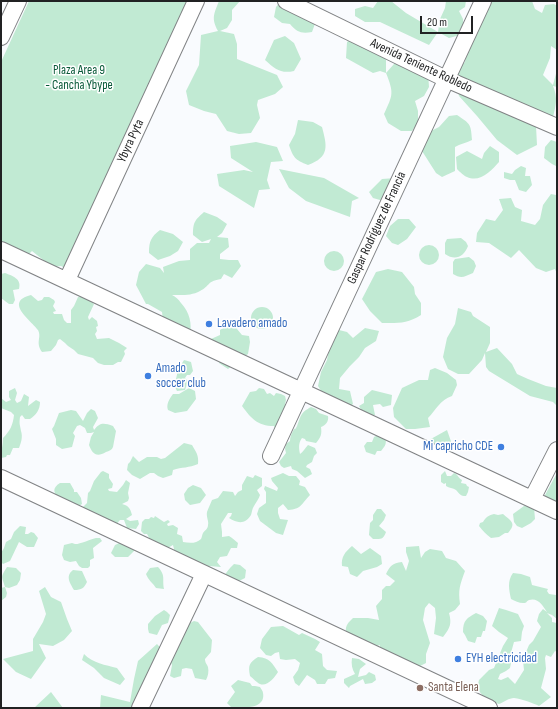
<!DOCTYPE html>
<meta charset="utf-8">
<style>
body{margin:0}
#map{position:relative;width:558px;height:709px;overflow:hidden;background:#f9fbfe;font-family:"Sofia Sans Condensed",sans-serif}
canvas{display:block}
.frame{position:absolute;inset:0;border:2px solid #212223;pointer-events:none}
.scale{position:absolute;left:420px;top:16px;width:53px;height:18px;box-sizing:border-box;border:2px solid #212223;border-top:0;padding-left:5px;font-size:12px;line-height:14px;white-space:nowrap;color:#212223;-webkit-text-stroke:3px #fff;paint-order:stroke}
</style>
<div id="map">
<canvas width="558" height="709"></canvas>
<div class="frame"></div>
<div class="scale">20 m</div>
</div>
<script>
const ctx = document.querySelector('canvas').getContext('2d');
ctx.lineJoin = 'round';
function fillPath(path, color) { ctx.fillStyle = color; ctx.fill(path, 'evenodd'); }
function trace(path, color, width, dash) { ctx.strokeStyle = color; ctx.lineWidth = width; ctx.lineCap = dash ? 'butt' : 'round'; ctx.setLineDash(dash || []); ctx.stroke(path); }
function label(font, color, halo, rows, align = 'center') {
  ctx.font = font + ' "Sofia Sans Condensed",sans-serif'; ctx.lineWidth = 3; ctx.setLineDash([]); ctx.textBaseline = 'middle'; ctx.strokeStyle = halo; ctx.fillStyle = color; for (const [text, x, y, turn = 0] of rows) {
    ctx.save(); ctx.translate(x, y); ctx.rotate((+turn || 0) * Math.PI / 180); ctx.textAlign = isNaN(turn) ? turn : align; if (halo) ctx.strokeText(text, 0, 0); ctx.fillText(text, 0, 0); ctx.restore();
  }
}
fillPath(new Path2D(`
 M29,1H201L74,273L61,266L52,267L32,251L17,266L1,252V62Z
 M219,1H240L232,10V20L227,28L220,31L234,34L237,44V59L277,75L283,87L275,94L258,100L257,105L260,118L251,133L239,134L227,131L216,114L204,111L189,105L186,91L199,65L201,35L218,31C211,18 214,14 219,1Z
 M281,1L316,21L312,32C301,34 297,32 290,24L282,23L274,17L276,7Z
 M378,1H391L406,13L438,32L440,19L445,8L446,1H466L465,7L459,11L463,19L464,34L449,38L438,32L429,45L380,22H365L355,16V9L365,6L373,8Z
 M478,1H532L535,9L542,13L545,5L554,4L557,6V50L551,46L550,58L543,75L553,85L557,70V87L553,86C558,98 556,105 553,117L536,126L537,145L517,155L497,140L477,116L459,96L453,73L465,62L467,47Z
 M285,36L294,43L301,59L294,71C281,74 275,69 265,60L274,40Z
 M354,37L382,47L386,60V73L394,64L404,61L428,73L429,87L424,96L415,101L418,111V122L412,131H401L388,123L384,114C393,95 394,93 386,73L380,71L373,73L346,58L347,42Z
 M457,115C470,124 471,123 472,140C466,143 460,144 455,147V171L442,177L436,173L422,151L431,131L439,127L449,116Z
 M298,120L313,122L322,127C327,146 330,157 308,165C295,160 293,157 289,145L295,134Z
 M551,140L557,142V165L556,166L552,164L544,158L545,147Z
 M256,142L277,147L283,161L271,162L267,180L270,189L259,190L254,208L219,186L217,174L244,170L253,172L231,158L230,146Z
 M490,146L499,152V162C491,171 480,183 467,177C464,176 460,172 457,169L456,157L467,151L482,159L484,153Z
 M521,166L526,168L525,176H530L532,185L526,192L519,190L515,180H510L504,178V172L512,174L515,170Z
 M279,169L324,178L359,198L352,201L350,217L306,201L289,188Z
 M396,178L388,201L380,200L373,198L369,192L382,179Z
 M551,194L556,195L557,196V274L555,269L546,272L536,268L519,250L511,258L489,243L476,242L477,233L486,219L495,221L503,210L499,199L511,198L515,207L522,210L521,221L535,225L540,219L543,205Z
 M204,212L217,217L227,224L222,233L217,237L228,238L229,247L220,254V259L229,260H238L241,266L232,278L224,274L221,279C207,281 210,286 200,291C191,296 181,295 172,295C176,297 178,299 181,303C190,313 192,323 190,336L176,341L165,336L162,312L148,304H146L136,285L139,272L146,264L160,268L164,273L163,267L179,261L190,260V249L197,243H209L211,239L202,242L193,235C193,222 195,220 204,212Z
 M398,219H409L416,227L407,239L398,245L392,243L386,236L390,226Z
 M160,230L173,234L183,242L178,251L170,256L158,260L149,253C149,241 151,237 160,230Z
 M461,238L466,242L468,246C464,257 455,261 445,254V243L447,239Z
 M419 255a10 10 0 1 1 20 0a10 10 0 1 1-20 0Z
 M324 261a10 10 0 1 1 20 0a10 10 0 1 1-20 0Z
 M469,257L474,261L476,266L473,273C464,277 461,279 453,274V262L455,259Z
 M388,269L402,272L414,287L415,294L421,303V315C407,324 398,323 382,323L370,311L362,299L376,272Z
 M5,273C13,276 22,279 19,289L13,290L15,300L13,304H9L1,298V274Z
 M31,295L38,301L42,300L44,297H49L54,300L55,302L53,306L56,311L53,312L54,314H62L64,320L67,323H71V310L74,306L78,297C86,296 88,300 94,304L88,317L89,320L92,317L97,321L98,326L96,327L97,331L95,334L97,339L109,338L119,343L127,348L124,351L125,354L121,362H118L113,365H104L98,363L93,358L78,354L74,350L68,346L65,343L60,339L58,340L56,345L51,351L42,352C35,342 42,338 38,330C32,321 3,302 31,295Z
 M251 318a11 11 0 1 1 22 0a11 11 0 1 1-22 0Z
 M458,308L471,312L473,316L490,327V343L486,352L497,348L512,364L517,374L528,379L546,386L557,388V406L553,402L530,396L489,371L486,367L485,353L482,360L469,374H458L448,369L443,357L447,338L455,324Z
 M232,323L242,335L249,336L250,342L248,354L239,360L228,369L219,363L221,352L205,340L211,339L220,335V330Z
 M365,328L379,331L376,341L365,348L359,357L350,366L340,378L339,389L350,391L353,404L348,408L325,397L318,386L321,372L327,360L330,345L339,330L347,332L353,338Z
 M184,360L191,362L193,371L190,375H187L185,378L188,381L185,390L177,391L173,383L176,379L178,370Z
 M435,368L447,373L456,380L457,385L452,396C440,400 436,410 428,418L430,427L415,429H406L394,417L393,408L402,388L419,380H428L430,370Z
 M15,388L17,393L15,400L17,403L21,401L24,394L29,397L28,406L36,400L40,402C40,410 36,415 30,419H25L22,415L20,417C19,425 20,424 21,431C23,437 21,443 19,448H13L10,455H7L6,457L1,458C1,451 3,445 3,438C10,431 13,425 14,415L11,412L1,408V398L6,402L11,400L9,397V391Z
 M189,388L195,391L196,399L187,411L175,413L168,410C166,405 169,399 173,394H179Z
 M259,388L264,389L267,394L270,393L274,396L276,393L281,394L285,396L286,400L285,404L291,409L275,429L274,426C257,426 251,418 242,406L250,392L256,391Z
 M372,390L392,395L391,405L383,407L380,404L373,405L375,415L365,416L359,406L364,403V397Z
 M311,407L316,409L319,413L328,416C329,421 326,425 321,427C322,434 321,437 316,443L306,441L305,439L302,438C298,443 299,449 300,454C303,452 305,448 308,445L315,448L317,453L314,456L312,462L307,465L306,467L310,469L312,474L305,478L297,471L292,469L291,466L284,468L281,466L279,462L286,453L285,449L286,444L290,441C290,438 291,434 293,431C296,426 294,432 297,426C301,416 300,413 311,407Z
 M91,409L95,411L98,418L93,427L94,430C100,422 104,423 113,426L116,431C115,436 114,442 113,447C112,450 109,451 106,452C96,458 92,453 89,445L91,437L94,432L91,433H87L85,428L80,425L77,426L73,433L75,436L72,447L62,449L56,445V439L52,429L54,426L59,413L71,410L76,411L83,421L87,413Z
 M447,430L453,447L450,457L439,452L429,440Z
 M378,435L384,436C388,443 385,446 381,451H377L375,455L366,452L364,446L367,442H372L374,437Z
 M184,443L192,445C196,452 199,455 198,464C189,468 182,467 173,470L172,475L163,478L158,476L154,473H150L140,479L132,475L127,470L128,464L130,462L133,456L139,462L147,457H157L161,459L165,458Z
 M103,471L109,474V478L113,484L112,488L108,489L109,491L117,492L123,485L126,480L130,483L128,493L129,498L128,501L122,504C129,506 130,508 132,515L126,519L130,521L138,520L139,524L136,529L127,528L124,520H120L115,526L82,508L87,503L88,493L90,491L94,481L101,472Z
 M445,471L447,476H451L454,473C458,474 458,478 462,480L461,483L466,484L467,486L469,487L468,492L466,496C460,496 460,494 456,490C453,488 449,488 446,486V483L444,484L441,482V475Z
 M283,473L289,476H296L300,481L299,485L305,487L310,495C301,504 302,509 288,510L283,504L278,508V513L280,519L288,520L283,535L276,533L260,521L257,514L259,508L266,503V492L264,489L265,486L277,491L278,488L272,481L271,478Z
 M557,473V503L544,497Z
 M255,475L262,478V486L257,490L260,495C259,499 256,502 254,506C252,509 252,512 251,515C245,525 237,523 229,518L231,516L232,513H228L221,524L222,532V537L229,536C233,538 235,541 238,543L237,548H231L227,556L220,557L217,562L221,567L209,566L213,573L206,568L204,564H200L174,552V549L173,545L164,550L151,541L147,534H144L141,531L142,522L145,519H149L151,517L154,518L155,516L164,522L168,520L170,522L167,524L168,526L173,525L178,528L177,534L182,536L183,542C189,543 196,544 201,539C202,537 202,535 203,533C205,530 208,529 208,525C209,521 206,517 207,512C208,509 210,505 212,500L218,498L223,491L233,492L235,496L238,492L242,490V485L247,476L253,478Z
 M60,483H70L74,490V492H77L81,498L82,504L75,508C66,502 44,493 60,483Z
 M193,485L201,488L206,495L200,503L190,505L185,500L184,494L188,488Z
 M524,506L534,507L535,519L531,523L522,528L517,526L514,522L513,514Z
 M377,509H381L386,515L384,520L379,526L386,532C383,540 381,539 373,539L369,535L370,523L373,520V515Z
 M494,514L498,515L503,514C511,521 517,523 508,533H505L499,537L491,538C486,534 483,531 479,526L480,523L483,522C486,517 489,515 494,514Z
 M20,526L26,527L25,534H28L31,532L34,533L38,538L34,547H27L19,542L10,561L3,564L1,562V553L4,548L6,542L11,539L14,532Z
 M96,538H100L102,541L93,548L94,558L90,560V566L88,568H82L79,566L76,561L70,562L64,560L62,555L64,545L72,543C73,543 74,544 75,544C77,545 92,539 96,538Z
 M126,540L133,544L134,551L128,557H115L111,553L115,545Z
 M352,546L361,554L370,548L381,556L382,564L377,567L363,571L357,577L350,574L348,567L342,566C341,557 345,552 352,546Z
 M419,546L421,558L425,552L430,549L442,551L446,558L456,561L465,571C460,585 458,589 460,604L455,610L449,613C452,624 450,628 443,637L434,634L436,618L435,608L429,603L425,608L423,620L430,643L426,654V663L414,669L379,654L380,645L369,649L350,643C345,631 343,627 353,618H368L379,620L376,606L382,599V590L386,586H390L395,581L386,574C390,566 392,563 402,562L406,571L409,561L406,552V547Z
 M234,564L240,565L246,570L245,578L233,584L223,579C225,573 229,569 234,564Z
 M7,567L16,568L21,573L20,580L17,585L9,588L5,587L7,593L6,597L1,601V588L5,587C2,576 0,578 7,567Z
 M158,567C166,576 162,578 164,589L156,588C153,583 148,580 146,574L150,568Z
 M73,570L82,571L87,582C84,588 82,590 74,590C70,583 65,576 73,570Z
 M513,573L521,574L530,577L532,585L548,589L547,591L549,594L556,595L557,599V619L552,615L547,613L552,618V622L557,623V652L555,651L551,657L546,655L545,658L546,669L541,688L551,697L539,706C533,703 522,699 514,698C509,698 504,702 499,704C487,701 485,698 477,689L479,680L489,670L494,668L503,646L508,638L499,632L492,626L499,608L506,610L518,614L524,626L522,632L521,641L514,642L509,660L511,663L510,668L506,671L500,674L498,679L501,680L508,677L515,684L524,670L523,661L526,652L529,645L533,641L541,627L537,621L539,614L543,609L547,612C543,606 538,597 529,600C525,602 528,603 523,603C519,603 515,601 511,599C509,590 507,581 513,573Z
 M45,587L51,597L61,602L67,619L72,631L64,640L53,646L39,644L46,658L31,679L16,672L3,659L33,651V639L43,622L46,614L39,591Z
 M164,610L167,612L170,615L168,623L162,625L157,635L149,633L148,629V624L155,616Z
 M476,613L483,616L487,621L485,631H483L481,637H477L475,643L468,641L465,635L463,632C463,620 467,618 476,613Z
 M194,621L198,622L212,640L211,652L205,659C205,663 207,664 208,667C209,672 208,676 206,680L195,678L192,669L186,668L182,669L181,676L174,678L170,676L172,665L168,655L186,625Z
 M283,626L299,635L302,633L315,639L320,642L315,650L322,654L323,666L327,670L337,671L335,678L328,679L325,684H317L315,680L307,675L299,686L295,683L293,677L298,670L300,663L295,659L286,660L280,659L279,652L275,653L271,656L266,655L260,648L262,639L271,627Z
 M157,644L166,654L137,708H100L101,695L130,702L134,679L138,661Z
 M84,654C92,663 106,665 117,668L125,679L120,685L104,678L94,668L82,660Z
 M258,657C270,658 272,663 278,672C275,677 267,687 260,684C257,683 253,678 250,676C248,665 249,663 258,657Z
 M352,658L359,659L366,664L360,669L358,677L366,675L369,672L375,675L376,680L372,683L365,684L363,679L350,686L349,688L344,683V679L355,674C352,669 351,664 352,658Z
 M238,680L250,683L252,686H255L260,687C261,689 263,691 263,693C265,703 256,707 248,707L247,708H232L227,703L235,692L231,686Z
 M51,692L63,708H34Z`), '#c1ead3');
const street = new Path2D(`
 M286,1L446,79L557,127
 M1,37L18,1
 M1,250L557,511
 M67,280L196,1
 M271,456L483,1
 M1,478L489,708
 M532,499L557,450
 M140,708L204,574`);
trace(street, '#818385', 18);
trace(street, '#fff', 16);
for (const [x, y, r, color] of [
 [209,324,4,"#3f7fe0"],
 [148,376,4,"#3f7fe0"],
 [501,447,4,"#3f7fe0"],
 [458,659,4,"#3f7fe0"],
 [420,688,4,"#8d6e63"]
]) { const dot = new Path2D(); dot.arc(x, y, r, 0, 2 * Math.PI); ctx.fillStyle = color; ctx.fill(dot); trace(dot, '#fff', 1.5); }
label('13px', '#212223', '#fff', [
 ["Avenida Teniente Robledo",421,66,25],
 ["Ybyra Pyta",131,141,-65],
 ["Gaspar Rodríguez de Francia",377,228,-65]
]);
label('13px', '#095939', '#fff', [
 ["Plaza Area 9",79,71],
 ["- Cancha Ybype",79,86]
]);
label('13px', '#366cbe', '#fff', [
 ["Lavadero amado",217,324],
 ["Amado",156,369],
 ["soccer club",156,384],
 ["Mi capricho CDE",493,447,"right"],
 ["EYH electricidad",466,659]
], 'left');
label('13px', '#785e54', '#fff', [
 ["Santa Elena",428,688]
], 'left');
</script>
